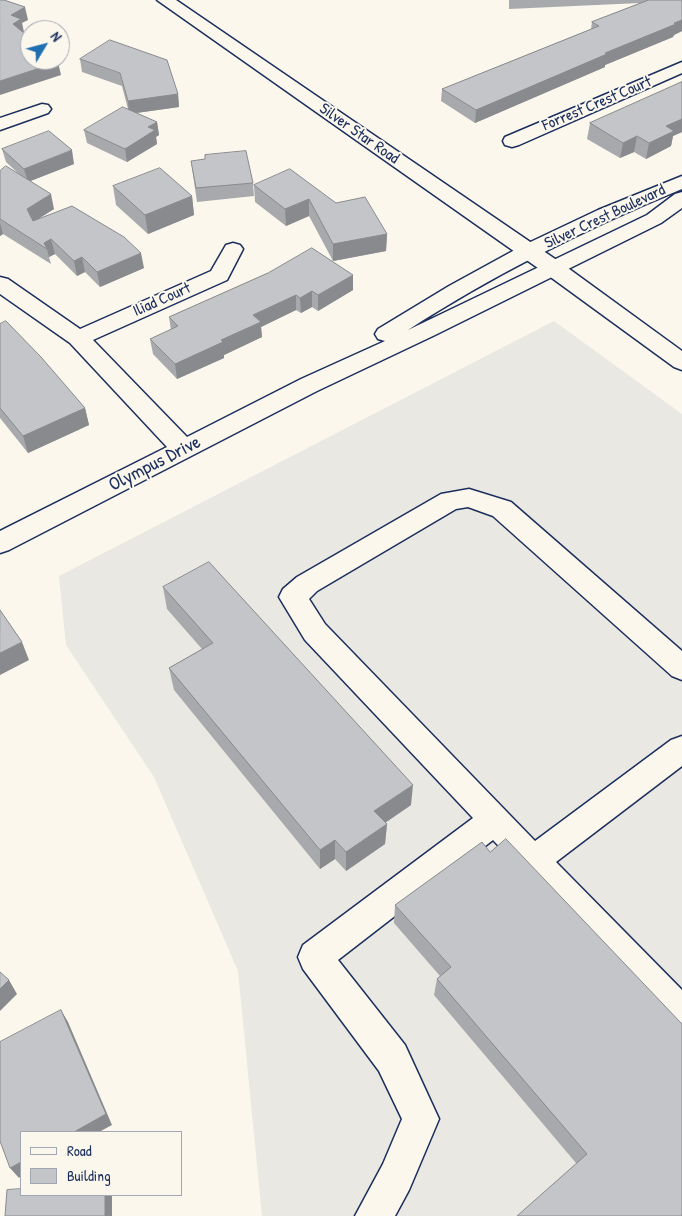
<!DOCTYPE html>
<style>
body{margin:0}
#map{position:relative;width:682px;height:1216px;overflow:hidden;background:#fbf7ec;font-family:"Patrick Hand",sans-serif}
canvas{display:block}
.legend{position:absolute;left:20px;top:1131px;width:162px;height:65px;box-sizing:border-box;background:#fbf7ec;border:1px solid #a1a7b3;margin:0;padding:6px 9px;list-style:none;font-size:15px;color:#1b2f5e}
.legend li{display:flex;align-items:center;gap:10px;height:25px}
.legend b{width:25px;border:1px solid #a1a7b3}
.north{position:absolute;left:20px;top:20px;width:50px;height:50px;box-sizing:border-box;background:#fbf7ec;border:1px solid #a1a7b3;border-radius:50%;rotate:53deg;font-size:14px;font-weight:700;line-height:20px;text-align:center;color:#1b2f5e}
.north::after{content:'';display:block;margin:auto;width:18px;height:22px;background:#1f6fb2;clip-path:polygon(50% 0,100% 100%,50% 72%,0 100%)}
</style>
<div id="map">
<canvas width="682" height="1216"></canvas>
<ul class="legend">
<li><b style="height:6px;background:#fbf7ec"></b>Road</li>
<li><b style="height:14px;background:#c3c5c9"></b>Building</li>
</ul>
<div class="north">N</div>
</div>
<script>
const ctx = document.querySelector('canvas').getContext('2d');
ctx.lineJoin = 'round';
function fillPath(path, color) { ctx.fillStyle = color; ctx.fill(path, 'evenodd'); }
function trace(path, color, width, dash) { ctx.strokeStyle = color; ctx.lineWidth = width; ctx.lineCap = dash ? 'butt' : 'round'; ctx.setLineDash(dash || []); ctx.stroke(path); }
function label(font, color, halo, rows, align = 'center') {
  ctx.font = font + ' "Patrick Hand",sans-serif'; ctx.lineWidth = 4; ctx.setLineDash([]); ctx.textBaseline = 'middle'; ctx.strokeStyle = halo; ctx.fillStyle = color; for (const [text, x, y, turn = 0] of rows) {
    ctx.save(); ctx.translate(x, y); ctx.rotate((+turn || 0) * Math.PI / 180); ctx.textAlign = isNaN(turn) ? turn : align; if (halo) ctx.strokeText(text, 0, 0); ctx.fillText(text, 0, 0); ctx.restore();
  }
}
fillPath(new Path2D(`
 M554,321L682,414V1216H262L238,971L154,777L66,645L59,576Z`), '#eae8e2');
const minor = new Path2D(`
 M682,62V73L519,145L512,147L505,145L503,141L505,137Z
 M42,104L48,105L51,109L48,113L0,130V118Z
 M682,176V189C587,228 495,274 408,330L647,215L675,194L682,192V208L661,223L435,335L317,391L9,550L0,553V531L167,447L70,343L0,294V277L8,279L80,329L211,271L226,245L233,243L240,245L243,249L227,280L93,340L187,437L301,379L385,341L378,339L375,334L378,329L449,286L522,246L598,210Z
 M469,489L511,502L682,651V680L672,676L493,516L468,507L456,509L317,591L309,599L325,624L535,841L671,740L682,736V766L556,862L682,990V1033L670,1027L493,840L338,960L405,1045L439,1119L409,1190L395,1216H355L383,1164L402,1119L379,1071L303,969L298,957L303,945L473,818L305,640L279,597L283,589L297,577L441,494Z`);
const major = new Path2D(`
 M157,0H176L561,263L682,351V370L674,367L545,273Z`);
trace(minor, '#1b2f5e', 3);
trace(major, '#1b2f5e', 3);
fillPath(minor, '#fbf7ec');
fillPath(major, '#fbf7ec');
fillPath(new Path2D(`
 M509,0H682V31L674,35L673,37L605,65V67L475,123L441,101L442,89L591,29L592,22L640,3L509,9Z
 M80,59L178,94L179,107L136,113L157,122L159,135L156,137L157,144L127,162L87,143L84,130L128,109L122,86L82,72Z
 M682,82V132L673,136L671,146L646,159L634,152L620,158L587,139L590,123Z
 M2,149L74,164L30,181L54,209L38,219L144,268L100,287L85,272L77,276L55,254L49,257L51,264L3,234L0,236V171L20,175L6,162Z
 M191,161L253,183L254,196L197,202Z
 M254,185L336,203L387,234L386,251L333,261L309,216L286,226L255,202Z
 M113,186L192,196L194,215L148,234L116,205Z
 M268,273L353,290L318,311L312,307L301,313L296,310L261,327L262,337L224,355V358L177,379L153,354L150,339L171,330L169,317Z
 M0,324L85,408L89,425L28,453L0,418Z
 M163,587L411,805L385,823L387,824L385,844L346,871L335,859L320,869L174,690L169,668L202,649L167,609Z
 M395,905L682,1216L576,1163L434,995L437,979L440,976L394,923Z`), '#a8a9ad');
fillPath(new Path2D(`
 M25,7L28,20L22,23L24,32L16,36L11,15Z
 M682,20V31L674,35L673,37L605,65V67L475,123L476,110Z
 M58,62L61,75L0,95V81Z
 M178,94L179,107L129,114L128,101Z
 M682,119V132L673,136L671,146L646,159L649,143L666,126Z
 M157,122L159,135L156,137L157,144L127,162L125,149L148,127Z
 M637,136L634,152L620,158L623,143Z
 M72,150L74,164L28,182L24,169Z
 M51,194L54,209L30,224L27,209Z
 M192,196L194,215L148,234L145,215Z
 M309,199V216L286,226L285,209Z
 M0,223L3,234L0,236Z
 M387,234L386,251L333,261V244Z
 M51,239L55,254L49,257L47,249L44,243Z
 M141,253L144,268L100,287L97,272Z
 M82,257L85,272L77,276L74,261Z
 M353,275V290L318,311V295Z
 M312,291V307L301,313L300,298Z
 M296,295V310L261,327L262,337L224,355V358L177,379L175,364L221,340L253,315Z
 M85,408L89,425L28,453L23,436Z
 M22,642L29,660L0,675V653Z
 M413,785L411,805L373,831L374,811Z
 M387,824L385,844L346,871V852Z
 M335,840V859L320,869V850Z
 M9,980L17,994L0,1011V989Z
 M61,1010L68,1022L112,1125L99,1132H74Z
 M21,1162V1176L19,1178L10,1168Z
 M105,1195H112V1216H105Z`), '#888a8d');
const building = new Path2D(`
 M0,0H4L25,7L11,15L21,19L13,24L30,38V60H56L58,62L0,81Z
 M649,0H682V20L674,23L676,24L605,53L607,54L476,110L442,89L599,26L592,22Z
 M110,40L167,60L178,94L128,101L120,73L80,59Z
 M682,82V119L666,126L674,131L649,143L637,136L623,143L590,123Z
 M123,107L157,122L148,127L155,130L125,149L84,130Z
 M49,131L72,150L24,169L2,149Z
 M246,151L253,183L196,188L191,161L205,159V155Z
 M6,166L51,194L27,209L33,221L72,206L124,237L141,253L97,272L82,257L74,261L51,239L44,243L47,249L0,219V171Z
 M160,168L192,196L145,215L113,186Z
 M290,169L336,203L365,197L387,234L333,244L309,199L285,209L254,185Z
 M312,248L353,275L318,295L312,291L300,298L296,295L253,315L261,322L221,340L223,342L175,364L150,339L178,326L169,317L268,273Z
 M6,321L41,357L85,408L23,436L0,408V324Z
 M209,562L413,785L374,811L387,824L346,852L335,840L320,850L169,668L213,643L163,587Z
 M0,610L22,642L0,653Z
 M506,839L682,1024V1216H517L587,1154L437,979L451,967L395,905L482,842L490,852Z
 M0,972L9,980L0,989Z
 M61,1010L106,1114L74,1132H21V1162L10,1168L0,1141V1042Z
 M21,1189V1195H105V1216H5L7,1190Z`);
fillPath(building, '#c3c5c9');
trace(building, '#888a8d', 1);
label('16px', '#1b2f5e', '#fbf7ec', [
 ["Forrest Crest Court",597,104,-23],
 ["Silver Star Road",359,134,35],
 ["Silver Crest Boulevard",605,217,-25],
 ["Iliad Court",162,300,-24]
]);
label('19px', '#1b2f5e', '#fbf7ec', [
 ["Olympus Drive",155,464,-27]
]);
</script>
